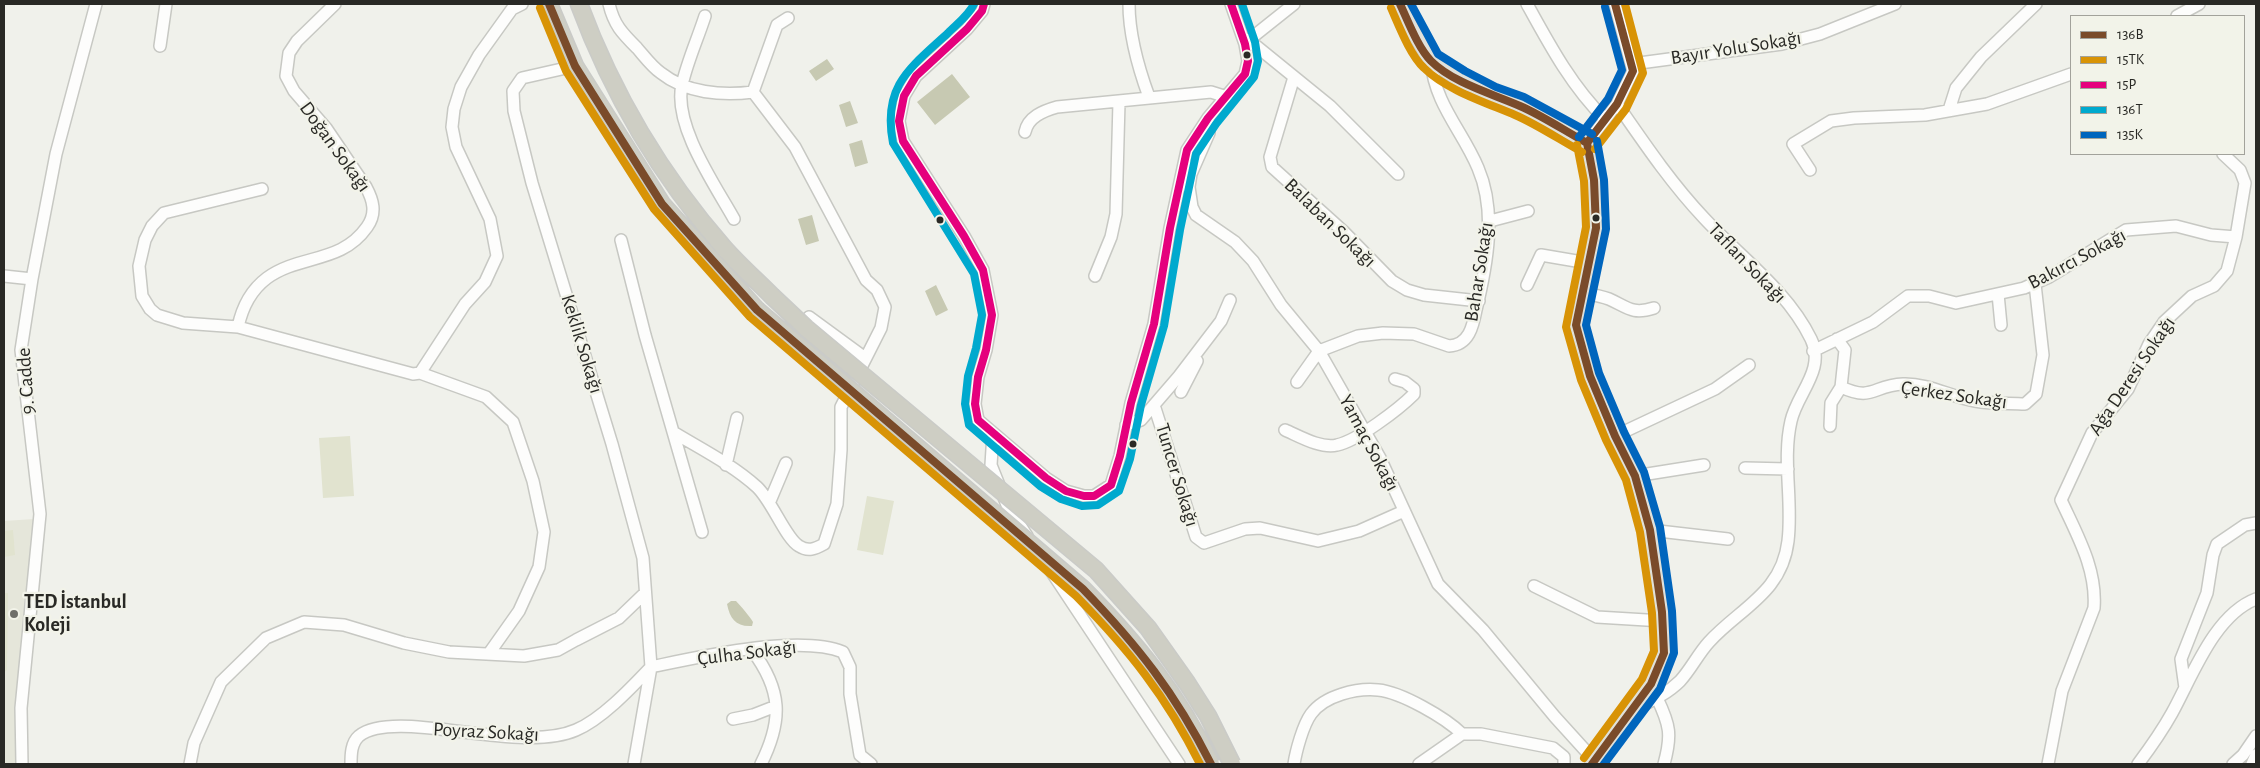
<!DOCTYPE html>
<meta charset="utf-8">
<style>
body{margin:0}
#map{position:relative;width:2260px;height:768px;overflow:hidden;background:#f0f1eb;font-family:"Alegreya Sans",sans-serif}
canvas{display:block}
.frame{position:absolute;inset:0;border:5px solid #292925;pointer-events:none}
.legend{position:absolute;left:2070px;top:15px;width:175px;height:140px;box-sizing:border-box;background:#f2f3e9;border:1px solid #a2a29b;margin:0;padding:6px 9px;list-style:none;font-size:15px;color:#292925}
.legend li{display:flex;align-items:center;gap:10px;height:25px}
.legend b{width:25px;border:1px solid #a2a29b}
</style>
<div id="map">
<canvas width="2260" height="768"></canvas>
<div class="frame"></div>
<ul class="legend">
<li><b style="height:6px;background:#7a4b2a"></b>136B</li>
<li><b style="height:6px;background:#d89306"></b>15TK</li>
<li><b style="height:6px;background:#e5007d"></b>15P</li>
<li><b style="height:6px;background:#00a9ce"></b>136T</li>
<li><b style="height:6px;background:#0065bd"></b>135K</li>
</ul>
</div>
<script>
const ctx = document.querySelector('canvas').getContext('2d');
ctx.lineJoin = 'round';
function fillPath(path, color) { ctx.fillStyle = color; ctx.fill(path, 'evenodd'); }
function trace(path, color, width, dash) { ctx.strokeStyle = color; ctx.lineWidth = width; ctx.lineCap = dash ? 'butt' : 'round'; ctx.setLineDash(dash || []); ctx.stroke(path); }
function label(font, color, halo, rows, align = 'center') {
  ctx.font = font + ' "Alegreya Sans",sans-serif'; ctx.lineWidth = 4.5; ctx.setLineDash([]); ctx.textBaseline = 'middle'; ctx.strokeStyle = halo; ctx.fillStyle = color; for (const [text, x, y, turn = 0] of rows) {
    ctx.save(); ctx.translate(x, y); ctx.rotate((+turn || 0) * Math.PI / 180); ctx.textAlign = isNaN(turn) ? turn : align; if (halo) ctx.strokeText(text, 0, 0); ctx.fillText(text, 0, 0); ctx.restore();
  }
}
fillPath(new Path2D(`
 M34,519L15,707L17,764H4V521Z`), '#e5e6da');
fillPath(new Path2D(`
 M350,436L354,496L323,498L319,438Z
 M867,496L894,501L883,555L857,550Z
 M13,530L15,555L4,557V531Z
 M4,593H8L7,670L4,672Z`), '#e1e3cf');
fillPath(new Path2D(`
 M827,59L834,69L816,81L809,71Z
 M952,74L970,97L935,125L917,102Z
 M850,101L858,123L846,127L839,105Z
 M862,140L868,163L855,167L849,144Z
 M812,215L819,241L806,245L798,219Z
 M936,285L948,310L936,316L925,291Z
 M731,601H736C741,606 750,617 753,622L752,626C736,627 730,619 727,604Z`), '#c7c9b2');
const minor = new Path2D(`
 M609,4C614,25 622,33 637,48C644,56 652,67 661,73C686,93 722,96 753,92
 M984,4L982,11L967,29L916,76L904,96L899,121L903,141L964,236L983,270L992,315L986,350L978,377L975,404L978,420L1046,478L1066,491L1084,496H1094L1111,485L1120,456L1131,403L1154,324L1170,228L1187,150L1208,118L1245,74L1248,61L1245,44L1231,4
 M1129,4C1129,36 1138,67 1149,97
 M1527,4C1549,44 1572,87 1605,119
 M705,16C698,38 687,62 682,85C673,125 715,185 734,219
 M2177,16L2199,4
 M1250,41L1330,106L1398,174
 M1245,43L1294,4
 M160,46L166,4
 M1632,64L1782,44L1820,34L1895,4
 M575,66L522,78L513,91L514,111L532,183L612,444L643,558L651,667L634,764
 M1294,77L1270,157L1272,167L1343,231L1392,281L1407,290L1424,295L1479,301
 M753,92L777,25L788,18
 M1617,104C1644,143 1671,183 1704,218C1740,257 1787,290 1811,339C1826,370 1797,393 1791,421C1782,460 1793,501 1788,541C1782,593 1740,608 1709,642C1698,654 1691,669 1680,681C1667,694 1651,701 1635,709
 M1949,110L1956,88L1981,57L2036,4
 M1208,118L1209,133L1191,174L1189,187L1192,207L1196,215L1235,242L1253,261L1281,305L1319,351L1380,458L1438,584L1483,630L1555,717L1594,760
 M1025,132C1028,117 1043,111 1057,107L1211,92L1227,97
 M1587,143L1617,104L1633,71L1615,4
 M1810,170L1793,144L1831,121L1854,118L1925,115L1987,104L2071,74
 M262,189L164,213L152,226L145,240L139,266L142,296L150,309L157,315L183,323L238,327L413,374L420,373L465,304L485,282L497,256L490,219L456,147L452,127L454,109L461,87L479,55L512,9L522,4
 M1490,221L1528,211
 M621,240L645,335L702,532
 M4,276L32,279
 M1095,276L1111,237L1116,214L1119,102
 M1527,285L1541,255L1588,263
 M1581,292C1590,294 1600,296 1609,299C1627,307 1632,315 1654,308
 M1998,294L2001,325
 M809,317L865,358
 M238,327C242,308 251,290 267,278C300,254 341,264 367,227C377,213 373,200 366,187L326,128L294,91L286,76L289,53L297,41L335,4
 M1837,339L1845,350L1841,387C1873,402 1873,385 1903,384C1928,383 1951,397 1975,401C1991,404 2009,403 2025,404L2036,394L2043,355L2035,284
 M1813,351L1873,322L1908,296H1929L1956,303L2024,288L2049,277L2126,230L2176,226L2211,235L2236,237
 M420,373L486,397L513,422L533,481L544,532L539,567L519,611L490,652
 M1297,382L1319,351L1358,336L1383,333L1414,334L1449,346C1469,345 1473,326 1476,310C1487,265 1497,212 1478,168C1462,130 1435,105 1431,61
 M1181,392L1197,361
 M1154,405L1196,537L1204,543L1245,529L1260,528L1318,541L1359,531L1404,511
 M1126,425L1141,420L1179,376L1221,321L1230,300
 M1830,426L1831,403L1841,387
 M1285,430C1299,436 1321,449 1337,445C1357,441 1399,409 1414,394V389L1405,382L1395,379
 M673,432C701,449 733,465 757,487C772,501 786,539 799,546C808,552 815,549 824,544L837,504L841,450V407L881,328L885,307L877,290L866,280L795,147L753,92
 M993,433L991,465L1007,505L1027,536
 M1615,436L1715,389L1749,365
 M726,465L737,418
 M1745,468L1788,469
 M1635,476L1704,465
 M770,501L786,463
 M1650,530L1728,539
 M1045,562L1179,764
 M1534,586L1597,617L1663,621
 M752,650C782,690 783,720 761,764
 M651,667C699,657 798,634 843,652L850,667V694L860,755L871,764
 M2185,688L2181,659L2207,593L2213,555L2217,544L2245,525L2256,523
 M1657,698C1670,725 1672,735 1664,764
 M733,719L753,715L776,706
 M22,764L21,708L40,514L21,350L32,279L56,154L96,4
 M190,764L194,743L221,682L266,638L304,622L344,625L404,643L449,652L524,656L558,650L576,640L619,618L645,593
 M351,764C351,755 351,743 359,736C396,707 519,755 576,730C602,719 631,688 651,667
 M1294,764C1296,751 1303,725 1311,714C1325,695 1357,688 1378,690C1401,692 1446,718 1462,734
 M1419,764L1462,734H1481L1553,748L1564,757V764
 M2048,764L2062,691L2094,608C2097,569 2077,535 2061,500L2092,433L2128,389L2149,344L2164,322L2192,296L2214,286L2227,271L2236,237L2245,183L2240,170L2223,154
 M2138,764C2150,748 2162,731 2172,713C2192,677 2214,615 2256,599
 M2233,764L2243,755L2256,736
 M2252,764L2256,755`);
const major = new Path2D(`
 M1400,4L1411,28L1431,61L1460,80L1492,96L1520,106L1587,143L1594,180L1596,228L1576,325L1590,376L1615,436L1635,476L1650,530L1662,612L1664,653L1651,684L1592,764`);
const highway = new Path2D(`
 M549,4L575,66L662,204L757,310
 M579,4C612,93 661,176 724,248C739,265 756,280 772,296`);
trace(minor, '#c7c8c3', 14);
trace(major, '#cacbc8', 16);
trace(highway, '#cacbc8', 19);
trace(minor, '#fdfdfc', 11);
trace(major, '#e0e1da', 14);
trace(highway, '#cecec4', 16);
const highwayBridge = new Path2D(`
 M772,296L806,328L1096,570L1148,628L1187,683L1208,716L1232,764
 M757,310L1083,589C1136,643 1179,695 1211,764`);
trace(highwayBridge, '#cacbc8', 19, []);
trace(highwayBridge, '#cecec4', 16);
trace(new Path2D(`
 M549,4L575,66L662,204L757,310L1083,589C1138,646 1175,693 1211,764
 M1400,4C1408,21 1418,48 1431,61C1453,83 1493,94 1520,106C1543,116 1565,131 1587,143
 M1587,143L1594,180L1596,228L1576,325L1590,376L1615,436L1635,476L1650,530L1662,612L1664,653L1651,684L1592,764
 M1587,143L1617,104L1633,71L1615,4`), '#7a4b2a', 8);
trace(new Path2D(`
 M540,8L566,71L654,209L750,317L1076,596C1129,650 1166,696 1200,764
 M1391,8C1399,26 1410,55 1424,68C1446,90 1487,103 1515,115C1538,125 1560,140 1582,152
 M1577,145L1584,181L1586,227L1566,327L1581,380L1606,440L1626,480L1640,532L1652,613L1654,651L1642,679L1584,758
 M1595,149L1626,109L1643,73L1625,4`), '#d89306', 8);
trace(new Path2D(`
 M984,4L982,11L967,29L916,76L904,96L899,121L903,141L964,236L983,270L992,315L986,350L978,377L975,404L978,420L1046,478L1066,491L1084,496H1094L1111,485L1120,456L1131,403L1154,324L1170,228L1187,150L1208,118L1245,74L1248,61L1245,44L1231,4`), '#e5007d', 8);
trace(new Path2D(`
 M974,4C969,15 957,24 948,33C910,68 882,86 893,143L974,274L982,315L976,348L968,376L965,404L969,425L1040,486L1061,499L1082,506L1098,505L1119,491L1130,459L1141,405L1164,326L1180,230L1196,154L1216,124L1254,77L1258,61L1255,42L1242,4`), '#00a9ce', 8);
trace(new Path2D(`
 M1411,4L1438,54L1465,71L1496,87L1524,97L1592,134
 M1579,137L1608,99L1622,70L1605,7
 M1597,141L1604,180L1606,229L1586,325L1599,373L1624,432L1644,472L1660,527L1672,611L1674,653L1660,689L1604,764`), '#0065bd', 8);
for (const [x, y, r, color] of [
 [1247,55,4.5,"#292925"],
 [1596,218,4.5,"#292925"],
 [940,220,4.5,"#292925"],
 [1133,444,4.5,"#292925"],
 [14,614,5,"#6f6f6a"]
]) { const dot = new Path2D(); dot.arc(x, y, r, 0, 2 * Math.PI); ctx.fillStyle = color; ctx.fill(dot); trace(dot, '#f2f3e9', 2); }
label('20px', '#292925', '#f2f3e9', [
 ["Bayır Yolu Sokağı",1736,48,-9],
 ["Doğan Sokağı",335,147,54],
 ["Balaban Sokağı",1330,223,44],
 ["Bakırcı Sokağı",2077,259,-28],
 ["Taflan Sokağı",1747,263,46],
 ["Bahar Sokağı",1479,272,-81],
 ["Keklik Sokağı",582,344,73],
 ["Ağa Deresi Sokağı",2132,376,-56],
 ["9. Cadde",26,381,-94],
 ["Çerkez Sokağı",1954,395,8],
 ["Yamaç Sokağı",1369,443,62],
 ["Tuncer Sokağı",1177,475,73],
 ["Çulha Sokağı",747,653,-7],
 ["Poyraz Sokağı",486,732,3]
]);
label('bold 20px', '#292925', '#f2f3e9', [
 ["TED İstanbul",24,602],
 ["Koleji",24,625]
], 'left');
</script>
